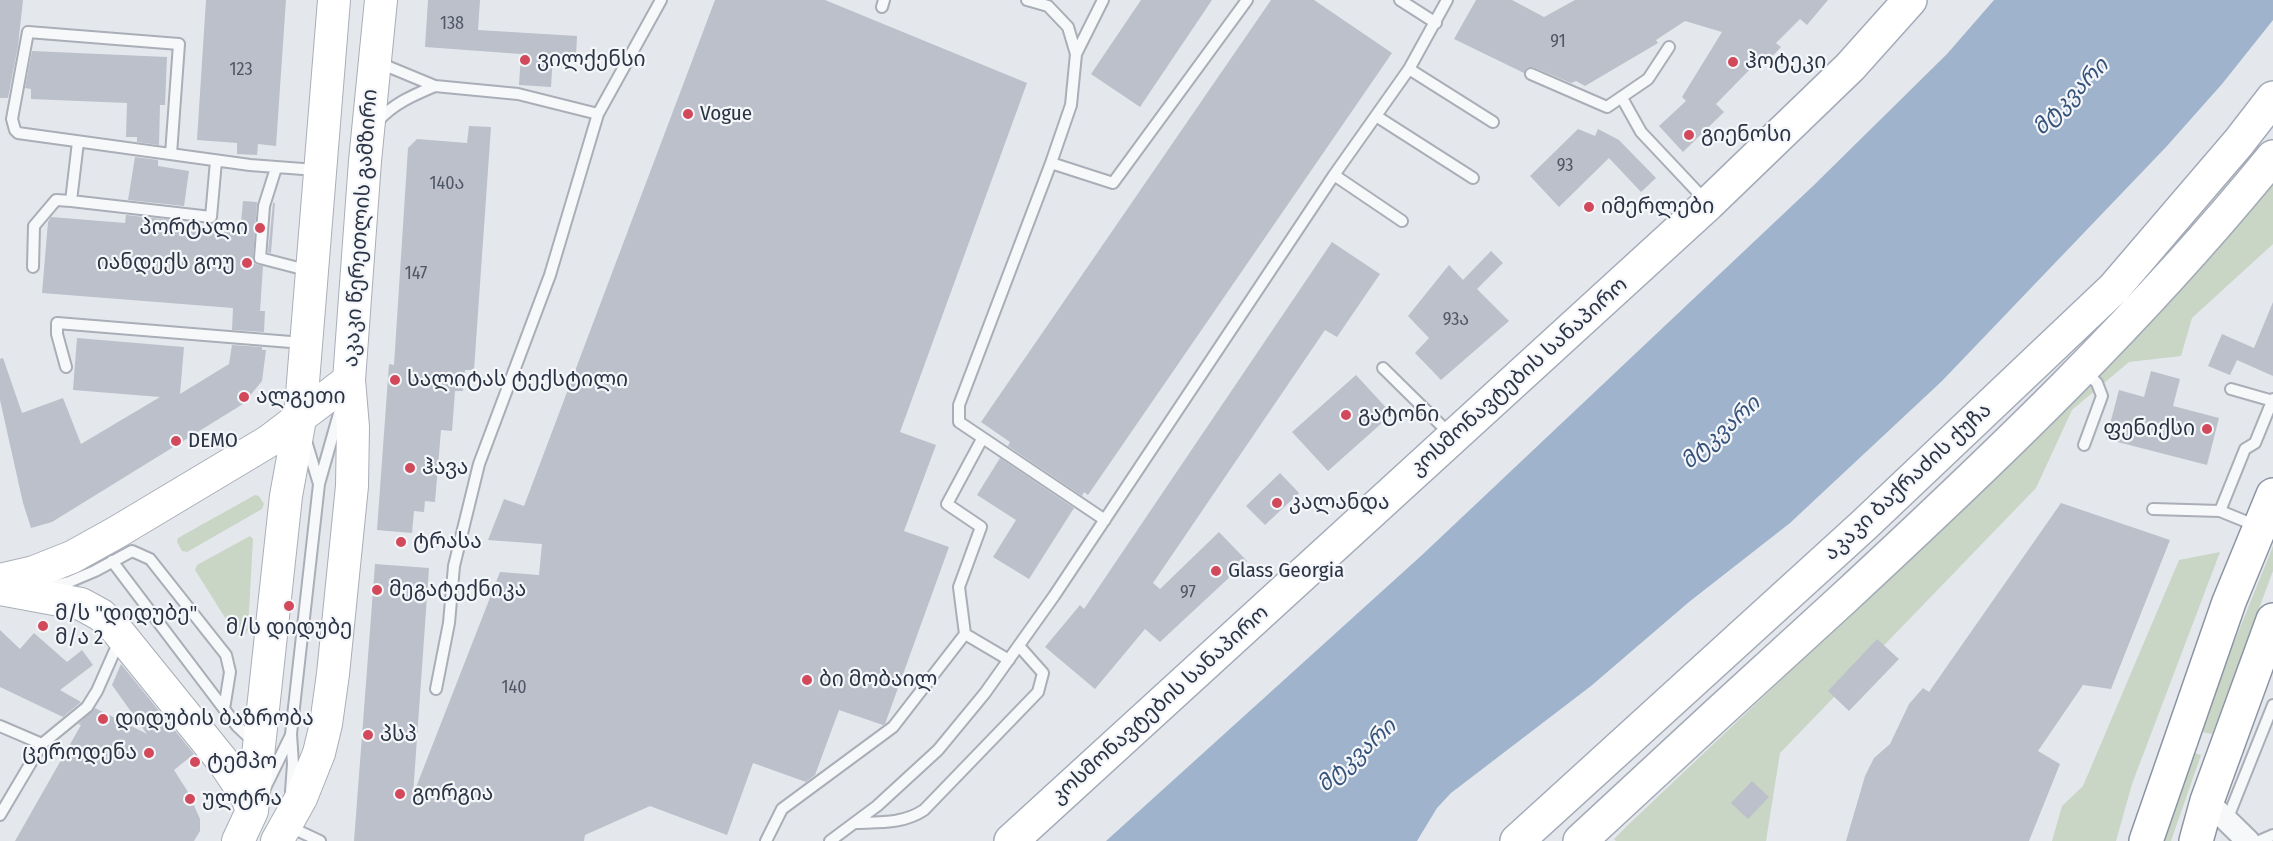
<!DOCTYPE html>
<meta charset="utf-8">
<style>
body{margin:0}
canvas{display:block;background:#e4e7ec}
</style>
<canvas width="2273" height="841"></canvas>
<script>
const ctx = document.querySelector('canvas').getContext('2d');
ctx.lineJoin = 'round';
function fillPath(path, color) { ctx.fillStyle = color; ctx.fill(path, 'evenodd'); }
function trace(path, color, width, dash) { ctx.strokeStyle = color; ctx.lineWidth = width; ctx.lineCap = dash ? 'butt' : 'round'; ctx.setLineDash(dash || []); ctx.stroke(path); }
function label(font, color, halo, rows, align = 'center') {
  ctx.font = font + ' "Fira Sans Condensed","Noto Sans Georgian",sans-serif'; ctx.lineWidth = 4.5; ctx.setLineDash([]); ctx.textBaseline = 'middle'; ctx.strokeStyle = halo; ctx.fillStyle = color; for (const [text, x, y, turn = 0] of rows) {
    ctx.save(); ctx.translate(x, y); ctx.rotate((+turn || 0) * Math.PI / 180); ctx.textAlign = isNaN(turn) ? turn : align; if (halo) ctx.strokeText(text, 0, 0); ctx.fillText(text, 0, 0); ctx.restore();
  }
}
fillPath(new Path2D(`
 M2273,182V244L2192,318L2181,356L2129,362L2072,410L2036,488L1780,753L1766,841H1616L1614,839L1629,824L2045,430L2227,236Z
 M255,495L259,496L264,504L262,509L187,552L182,551L177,542L178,538Z
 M250,536L253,539L248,629L246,634L241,636L236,635L195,570L197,565Z
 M2273,546V571L2212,734L2202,732L2233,645Z
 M2220,552L2132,784L2116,841H2052L2062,806L2083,786L2179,560Z
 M2192,752L2201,755L2171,841H2164Z`), '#c9d6c5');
fillPath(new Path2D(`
 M1994,0H2273V20L2222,84L2167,146L1942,381L1790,523L1689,602L1591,686L1451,793L1437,808L1417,841H1106L1422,555L1814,185L1947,54Z`), '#9fb4cc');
fillPath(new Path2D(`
 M0,0H23L18,46L8,98H0Z
 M206,0H286L276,146L258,144L257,155L237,154V143L197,140Z
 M428,0H480L478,30L577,36L576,57L553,55L551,87L519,85L521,54L425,47Z
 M715,0H825L1027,83L900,432L936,445L904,531L949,547L885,724L883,725L839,710L815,775L806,782L753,763L727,835L650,806L585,835L584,841H354L375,564L429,568L413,795L500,572L539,575L542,544L488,540L504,499L524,506Z
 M1141,0H1212L1140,107L1091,74Z
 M1271,0H1314L1392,53L1088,495L1084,492L1082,496L1008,446L1010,442L981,422Z
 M1476,0H1512L1544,17L1575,0H1828L1807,25L1800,19L1776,43L1781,47L1769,60L1764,55L1716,104L1724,112L1683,152L1659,126L1686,101L1682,97L1722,32L1685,21L1656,40L1658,43L1585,86L1576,81L1571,83L1533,67L1527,68L1524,73L1454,39Z
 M32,51L167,57L165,105H160L159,145L137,142V137H126L127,103L31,99V89L25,88Z
 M469,126L491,127L474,370H465L463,391H455L452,431L441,430L435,502L425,501L424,512L414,511L412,533L377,530L389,364L394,365L408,148L417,139L467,143Z
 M1578,129L1595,136L1598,129L1619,140L1656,178L1641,192L1609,158L1559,207L1530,176Z
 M135,157L158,160V166L189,171L184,206L128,200Z
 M243,201L257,202L253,258L255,264L263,266L260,311H265L264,332L232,330L233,308L42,293L48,222L51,217L125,223L126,215L181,221L180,228L240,233Z
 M273,203H275L271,253L268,252Z
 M1332,242L1380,274L1337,337L1325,330L1153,583L1160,589L1219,532L1247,561L1160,642L1145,629L1095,689L1045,647L1080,605L1084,609Z
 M1491,251L1503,263L1477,289L1509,321L1441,380L1415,353L1429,338L1408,316L1449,265L1463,280Z
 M2273,302V376L2237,360L2230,375L2208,366L2222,334L2254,348Z
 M77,338L184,347L180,394L229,364L232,345L262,347V350H266L262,381L243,404L52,522L31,528L23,503L0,400V359L3,358L22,413L63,398L81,444L160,397L73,390Z
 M2151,371L2180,379L2173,406L2219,418L2207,465L2106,439L2119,390L2144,397Z
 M1356,375L1392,414L1328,471L1292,432Z
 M1000,458L1074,508L1029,579L993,557L1016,520L977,495Z
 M1280,473L1299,493L1265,525L1246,506Z
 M2061,503L2170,540L2111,689L2083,685L2038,751L2060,764L2029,841H1846L1865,776L1874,758L1890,744L1909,704L1923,688L1929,692Z
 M0,630L20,649L34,633L67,662L82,650L93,665L60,690L81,702L63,717L0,687Z
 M1877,639L1899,659L1849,711L1828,691Z
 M121,664L194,754L174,770L188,792L200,819V831L194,841H15L81,725L78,724L95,708L147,734L112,685Z
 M1752,781L1769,797L1748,819L1731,803Z`), '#bbc0ca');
const lane = new Path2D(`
 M1027,0L1048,6L1068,27L1076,54L1071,105L1051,163L959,405V422L1105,520
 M1400,0L1436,23
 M882,7L884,0
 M1076,54L1103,0
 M377,62L435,86C414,95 394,103 378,121
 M1409,69L1493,122
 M1531,74L1607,107L1648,79L1669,47
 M435,86L518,94L598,114L661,0
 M1622,98L1641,132L1706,201
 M1376,116L1473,178
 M78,142L71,201L211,217L216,161
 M171,154L179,44L28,32L12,119L15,130L18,133L250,165L316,170
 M1051,163L1113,183L1247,0
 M276,168L264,206L260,258L310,271
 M1334,175L1402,221
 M33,267L34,226L56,200L71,201
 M66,367L57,334V323L303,343
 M1383,368L1451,435
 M2084,370L2097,383L2102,396L2084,445
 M2231,389L2273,401
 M306,441L319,484
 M2153,509L2220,511L2257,526
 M2220,511L2245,449L2255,443L2273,399
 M112,561L237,726L255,743
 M48,587L69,582L95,571L132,551L150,559L226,655L230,672L224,709
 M965,634L959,587L981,527L947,504L982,439
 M436,689L449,623L454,566L479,464L550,275L598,114
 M0,726L42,744
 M264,790L290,737
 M291,791L293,764L291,734L319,484L340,410
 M0,815L42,744L87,707L97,691L116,648L123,642
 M2227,820L2273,705
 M855,823C880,822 903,824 924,810L1038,692L1043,673L1019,646
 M288,826L320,841
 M766,841L782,809L893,727L965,634L1009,660
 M830,841L877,806L938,750L985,693L1054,596L1334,175L1409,69L1447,0
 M2259,841L2273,835`);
const street = new Path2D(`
 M2207,801L2248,841`);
const secondary = new Path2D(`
 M0,580L34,572L72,557L117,532L269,441L349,380
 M0,589L81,604L101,615L115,628L225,764L247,797L252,811
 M238,841L252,811L286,496L300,419L334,0
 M277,841L301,798L319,753L326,724L333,674L352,486L353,427L349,380L365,161L381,0`);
const primary = new Path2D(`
 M1011,841L1708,204L1850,67L1910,0
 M1517,841L1864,525L2114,288L2239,142L2273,98
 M1580,841C1667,760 1755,679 1843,599C1994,459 2143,317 2273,157`);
const highway = new Path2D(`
 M2146,841L2229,602L2273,495
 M2196,841L2207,801L2273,620`);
trace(lane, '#a9aeb7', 14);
trace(street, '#a9aeb7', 26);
trace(secondary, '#a9aeb7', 34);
trace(primary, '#a3abb8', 36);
trace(highway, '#8b94a3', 36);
trace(lane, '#f7f8fa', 10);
trace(street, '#f7f8fa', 22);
trace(secondary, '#fff', 32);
trace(primary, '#fff', 33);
trace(highway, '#fff', 33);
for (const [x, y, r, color] of [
 [525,60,6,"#d1495b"],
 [1733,62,6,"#d1495b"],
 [688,114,6,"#d1495b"],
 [1689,135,6,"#d1495b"],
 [1589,207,6,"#d1495b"],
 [260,228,6,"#d1495b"],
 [247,263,6,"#d1495b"],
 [395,380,6,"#d1495b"],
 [244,397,6,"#d1495b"],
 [1346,415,6,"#d1495b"],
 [2207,429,6,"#d1495b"],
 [176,441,6,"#d1495b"],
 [410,468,6,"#d1495b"],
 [1277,503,6,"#d1495b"],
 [401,542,6,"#d1495b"],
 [1216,571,6,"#d1495b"],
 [377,590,6,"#d1495b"],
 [289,606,6,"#d1495b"],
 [43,626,6,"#d1495b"],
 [807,680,6,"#d1495b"],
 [103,719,6,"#d1495b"],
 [368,735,6,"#d1495b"],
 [149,753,6,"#d1495b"],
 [195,762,6,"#d1495b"],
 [400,794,6,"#d1495b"],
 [190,799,6,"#d1495b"]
]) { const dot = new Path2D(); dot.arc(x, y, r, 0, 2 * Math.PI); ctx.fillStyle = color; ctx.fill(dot); trace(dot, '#f4f6f9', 2); }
label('18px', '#4f5766', null, [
 ["138",452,24],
 ["91",1558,42],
 ["123",241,70],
 ["93",1565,166],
 ["140ა",447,184],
 ["147",416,274],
 ["93ა",1456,320],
 ["97",1188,593],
 ["140",514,688]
]);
label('21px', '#2b3445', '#f4f6f9', [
 ["ვილქენსი",537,60],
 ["ჰოტეკი",1745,62],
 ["Vogue",700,114],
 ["გიენოსი",1701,135],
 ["იმერლები",1601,207],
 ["პორტალი",248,228,"right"],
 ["იანდექს გოუ",235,263,"right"],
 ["სალიტას ტექსტილი",407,380],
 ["ალგეთი",256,397],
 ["გატონი",1358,415],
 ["ფენიქსი",2195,429,"right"],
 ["DEMO",188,441],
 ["ჰავა",422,468],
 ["კალანდა",1289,503],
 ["ტრასა",413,542],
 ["Glass Georgia",1228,571],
 ["მეგატექნიკა",389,590],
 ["მ/ს \"დიდუბე\"",55,614],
 ["მ/ა 2",55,638],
 ["მ/ს დიდუბე",289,628,"center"],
 ["ბი მობაილ",819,680],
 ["დიდუბის ბაზრობა",115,719],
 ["პსპ",380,735],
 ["ცეროდენა",137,753,"right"],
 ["ტემპო",207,762],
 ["გორგია",412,794],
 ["ულტრა",202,799]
], 'left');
label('21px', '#2b3445', '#f4f6f9', [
 ["აკაკი წერეთლის გამზირი",361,228,-86],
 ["კოსმონავტების სანაპირო",1519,377,-42],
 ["აკაკი ბაქრაძის ქუჩა",1908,482,-43],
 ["კოსმონავტების სანაპირო",1160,705,-42]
]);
label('italic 22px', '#34527a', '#f4f6f9', [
 ["მტკვარი",2071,97,-46],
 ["მტკვარი",1721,433,-42],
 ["მტკვარი",1357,756,-42]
]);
</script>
